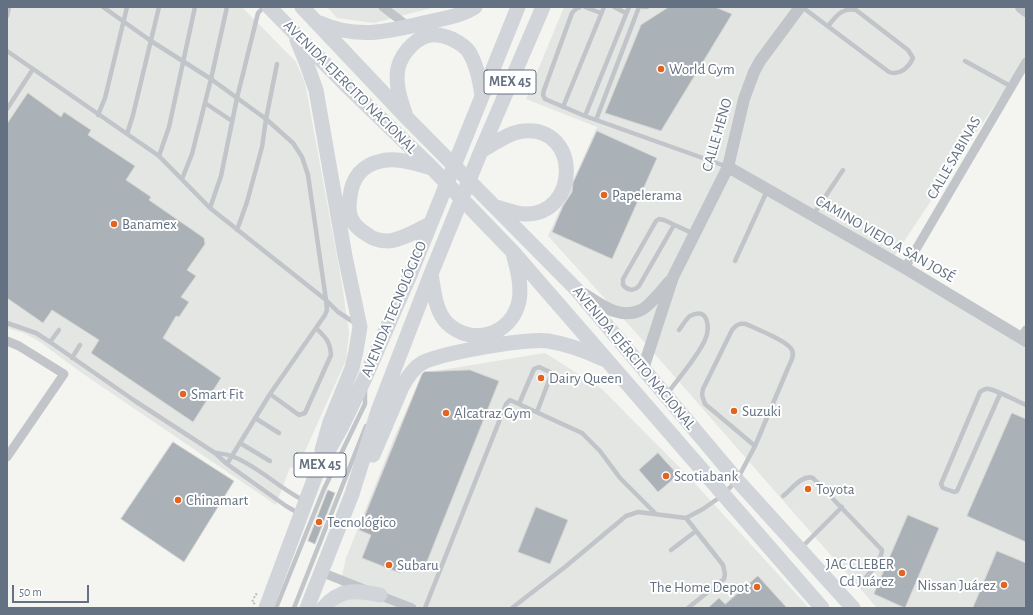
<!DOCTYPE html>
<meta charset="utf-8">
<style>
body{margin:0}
#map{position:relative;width:1033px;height:615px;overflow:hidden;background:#f4f4f0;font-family:"Alegreya Sans",sans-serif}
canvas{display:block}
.frame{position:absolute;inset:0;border:8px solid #637182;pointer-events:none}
.scale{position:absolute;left:12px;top:585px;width:77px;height:18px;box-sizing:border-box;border:2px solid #637182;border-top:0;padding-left:5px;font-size:12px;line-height:14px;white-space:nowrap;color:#637182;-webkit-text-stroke:3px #fff;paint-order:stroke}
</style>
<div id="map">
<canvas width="1033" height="615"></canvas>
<div class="frame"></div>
<div class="scale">50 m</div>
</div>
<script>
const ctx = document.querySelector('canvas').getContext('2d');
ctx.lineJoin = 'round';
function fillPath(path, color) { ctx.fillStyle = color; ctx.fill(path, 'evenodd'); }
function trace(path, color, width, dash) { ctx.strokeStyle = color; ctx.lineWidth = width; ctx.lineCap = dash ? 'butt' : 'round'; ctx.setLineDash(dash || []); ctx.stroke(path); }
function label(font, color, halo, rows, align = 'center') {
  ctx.font = font + ' "Alegreya Sans",sans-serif'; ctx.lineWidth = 4; ctx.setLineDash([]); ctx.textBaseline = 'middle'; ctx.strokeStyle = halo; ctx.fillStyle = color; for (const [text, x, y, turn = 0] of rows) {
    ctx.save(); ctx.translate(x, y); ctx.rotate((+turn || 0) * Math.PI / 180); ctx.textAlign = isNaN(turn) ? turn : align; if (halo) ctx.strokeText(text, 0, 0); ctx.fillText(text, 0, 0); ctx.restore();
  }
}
fillPath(new Path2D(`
 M7,7H242L296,62L305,83L342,284L349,333L346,360L297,469L290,467L276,505L79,371L40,342L24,333L7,328Z
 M327,7H435L374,23L337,18Z
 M564,7H1017L1026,13V58L889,264L1026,348V608H877L647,345L548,236L597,127L526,99Z
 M545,353L602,389L688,476L809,608H335L346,558L394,438L423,373Z`), '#e4e6e4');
const building = new Path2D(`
 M669,7H715L732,14L661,131L605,113L641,25Z
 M28,93L61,117L64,112L91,130L88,135L135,166L126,180L151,197L149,200L204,238L205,244L187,270L196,276L181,297L189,302L179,317L176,316L163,338L221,378L193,422L91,353L99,340L52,310L43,323L7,298V124Z
 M597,131L657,158L612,259L552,232L563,206L572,192L573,183Z
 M470,370L499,381L424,569L405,561L400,573L362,558L371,535L359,530L422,374L424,372Z
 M1012,413L1026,419V542L967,516Z
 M173,442L234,481L184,562L121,519Z
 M658,453L678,475L658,492L639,470Z
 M328,490L335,493L315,544L308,541Z
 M536,507L568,520L550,564L518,552Z
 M908,515L939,528L905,608L874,594Z
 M997,551L1026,563V608H973Z
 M758,576L787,608H708L719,598L725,604Z`);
fillPath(building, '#aab1b7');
trace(building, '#d5d5d3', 1);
trace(new Path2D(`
 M255,604L252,602L256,594L257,595`), '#bbbdbf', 2, [2, 2]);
trace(new Path2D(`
 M103,7L151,41L211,79L266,119L293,143L302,157L308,175L326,300
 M580,7L576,9L572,13L544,90L543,95L545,99L585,116L728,167
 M585,7L601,13
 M614,7L626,13
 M643,7H647
 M802,7L889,72C900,76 909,67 913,58L908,50L856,10C841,7 836,17 828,26
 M7,16L9,7
 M7,51L159,156L210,208L326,300
 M965,61L1012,87
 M205,103L232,121
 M563,107L604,7
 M7,109L33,69
 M98,115L105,98L127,7
 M585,116L629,7
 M596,120L639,7
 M127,134L133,115L159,7
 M159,156L169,127L195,7
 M182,179L192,154L211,79L227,7
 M210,208L221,176L237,98L258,13L264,7
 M813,215L843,170
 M674,225L639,286C634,291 628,291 623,285V279L656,221L659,219L664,220L694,234
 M237,230L247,202L262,147L266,119L277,64
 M735,261L767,191
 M7,323L36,333L50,342L135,401L215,453L227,464L286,506L300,514
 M50,342L59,330
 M72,358L80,345
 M668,393C680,376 696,359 705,340C710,328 709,306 690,316C686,319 682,326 679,330
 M270,394L299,415L305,413L331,355C330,341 326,338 316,328
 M1000,394L957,491L954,492L943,488L941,484L980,392C983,390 985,388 989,389C1001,392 1014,400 1026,405
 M519,404L534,369L539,367L550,372L551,375L537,412
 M255,418L279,433
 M240,443L270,461
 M216,453C222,454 228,454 234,457C259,467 279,488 303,500
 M227,464L270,394L325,315L327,310L326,300L338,312L355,323
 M783,496C791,490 802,474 813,478L882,550C881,563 868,574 860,584
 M686,518L723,565L725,574L724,579L688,608
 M801,548L842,507
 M671,550L696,531
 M276,608L324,489L365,404V389
 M294,608L366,426
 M425,608L506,404L510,400L582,433L600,451L620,478L655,513
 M512,608L565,567L626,516L638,512L686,518L703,509L723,495L737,480L755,446L788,368C790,363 795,356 792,350C788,341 756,329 746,324C739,323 736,325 732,330L703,389L702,395L705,404L755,446`), '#c1c4c8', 4.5);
trace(new Path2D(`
 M383,7L409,27
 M905,268L1026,62
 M1021,338L1026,330
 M7,341L19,346L64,374L7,457
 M321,572L364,589
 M376,594L412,608`), '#c1c4c8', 9);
trace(new Path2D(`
 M1021,7L1026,11
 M728,167L905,268L1026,341
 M584,294C601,305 620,320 641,310C651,305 662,289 670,281
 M643,369L673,277L728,167L744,99L754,72L760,61L800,7`), '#c1c4c8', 12);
trace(new Path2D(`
 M269,7L343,82L432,168L513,252L822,608
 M302,7L406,117L576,289L737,480L853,608
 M320,23C358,40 390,31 428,22C445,18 461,16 475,7
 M297,40L306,62L316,90L345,256L360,327L356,351L352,368L330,422L322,450
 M405,113C400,98 395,84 398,68C402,52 419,33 437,35C442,35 447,37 452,39C458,42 465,46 469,52C477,65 480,81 482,96
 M481,151C494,144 509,132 524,131C581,126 580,216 524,214C515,213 506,210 497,207
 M430,224C417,230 403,240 388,241C381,241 373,239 368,235C361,231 354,225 351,218C348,211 349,203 350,197C352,178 362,165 381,161C398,157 416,164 432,168
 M431,274C434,290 435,311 447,323C472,347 512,335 519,301C522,285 517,268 513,253
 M373,455L402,387C407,378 413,368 422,363C441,353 526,338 548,341C567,344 586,351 603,359
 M266,608L318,469L342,426L365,378L410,275L518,7
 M307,608L352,494L378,411L431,274L481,151L543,7
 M323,608C340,588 357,590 380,595`), '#d1d5da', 15);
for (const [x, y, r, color] of [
 [661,69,4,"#e36321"],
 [604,195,4,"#e36321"],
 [114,224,4,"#e36321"],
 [541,378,4,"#e36321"],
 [183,394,4,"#e36321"],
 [734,411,4,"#e36321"],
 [446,413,4,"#e36321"],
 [666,476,4,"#e36321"],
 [808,489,4,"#e36321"],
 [178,500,4,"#e36321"],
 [319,522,4,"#e36321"],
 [389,565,4,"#e36321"],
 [902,573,4,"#e36321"],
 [1004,585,4,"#e36321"],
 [757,587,4,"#e36321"]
]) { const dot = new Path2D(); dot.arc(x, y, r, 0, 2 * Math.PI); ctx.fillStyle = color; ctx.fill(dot); trace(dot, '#fff', 1.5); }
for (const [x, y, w] of [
 [510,82,52],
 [320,465,52]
]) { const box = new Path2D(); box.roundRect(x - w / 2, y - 12, w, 24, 3); ctx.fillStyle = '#fff'; ctx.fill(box); trace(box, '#637182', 1); }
label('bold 14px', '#637182', null, [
 ["MEX 45",510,82],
 ["MEX 45",320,465]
]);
label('15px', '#637182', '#fff', [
 ["World Gym",669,69],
 ["Papelerama",612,195],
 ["Banamex",122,224],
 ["Dairy Queen",549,378],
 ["Smart Fit",191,394],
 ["Suzuki",742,411],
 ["Alcatraz Gym",454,413],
 ["Scotiabank",674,476],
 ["Toyota",816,489],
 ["Chinamart",186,500],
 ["Tecnológico",327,522],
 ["JAC CLEBER",894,564,"right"],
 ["Cd Juárez",894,581,"right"],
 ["Subaru",397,565],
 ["Nissan Juárez",996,585,"right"],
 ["The Home Depot",749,587,"right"]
], 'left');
label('15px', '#637182', '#fff', [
 ["AVENIDA EJERCITO NACIONAL",350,87,45],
 ["CALLE HENO",717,135,-74],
 ["CALLE SABINAS",954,158,-60],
 ["CAMINO VIEJO A SAN JOSÉ",885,239,30],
 ["AVENIDA TECNOLÓGICO",394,309,-67],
 ["AVENIDA EJÉRCITO NACIONAL",634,358,50]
]);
</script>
